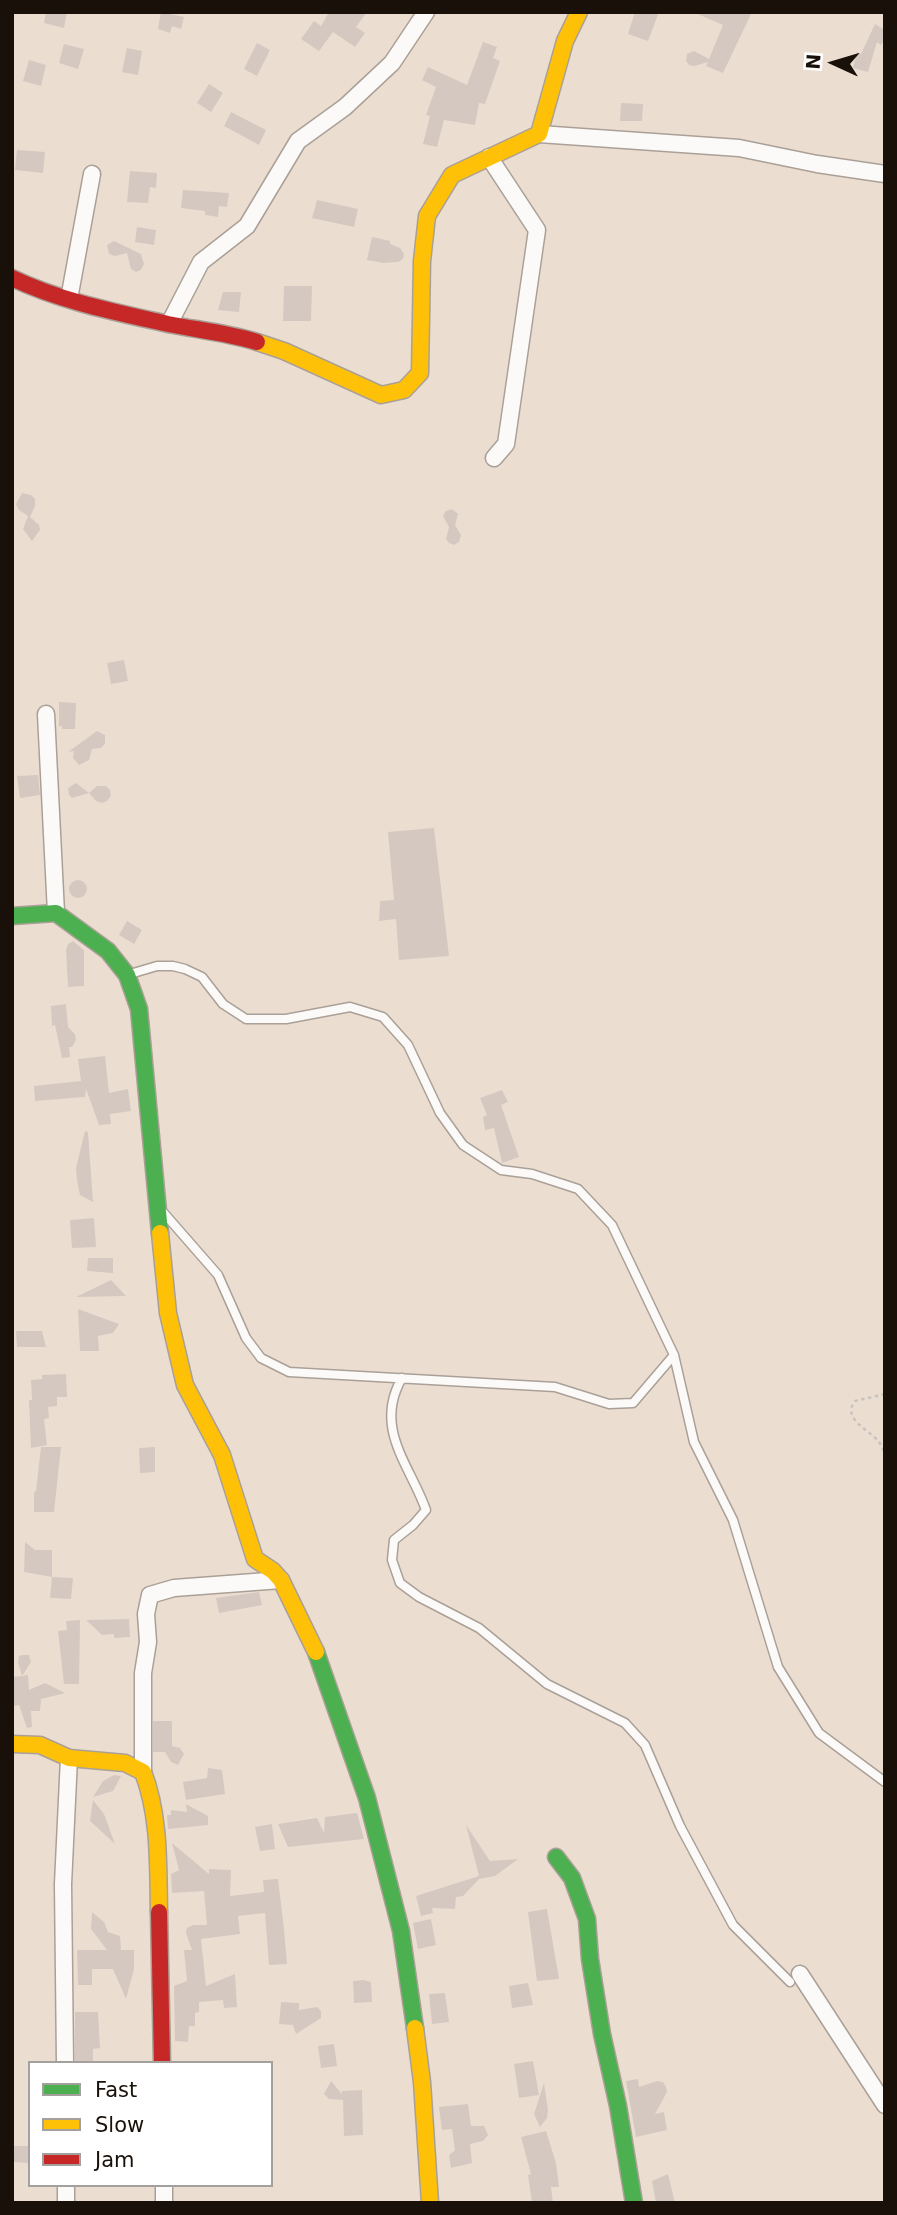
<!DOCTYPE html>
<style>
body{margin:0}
#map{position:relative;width:897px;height:2215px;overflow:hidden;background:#ebded1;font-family:"DejaVu Sans",sans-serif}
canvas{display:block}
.frame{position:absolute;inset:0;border:14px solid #191109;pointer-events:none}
.legend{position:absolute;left:28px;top:2061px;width:245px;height:126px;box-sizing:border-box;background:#fff;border:2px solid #a3a09d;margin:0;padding:9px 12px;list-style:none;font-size:21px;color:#191109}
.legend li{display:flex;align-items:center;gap:14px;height:35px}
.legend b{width:35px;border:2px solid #a3a09d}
.north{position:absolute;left:799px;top:28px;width:70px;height:70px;-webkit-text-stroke:5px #fff;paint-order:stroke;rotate:274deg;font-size:19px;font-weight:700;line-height:28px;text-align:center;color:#191109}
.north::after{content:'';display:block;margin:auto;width:24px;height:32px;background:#191109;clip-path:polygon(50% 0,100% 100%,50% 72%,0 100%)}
</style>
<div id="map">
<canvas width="897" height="2215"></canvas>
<div class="frame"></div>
<ul class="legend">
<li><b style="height:9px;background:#4caf50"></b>Fast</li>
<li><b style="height:9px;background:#ffc107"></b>Slow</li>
<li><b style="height:9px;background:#c62828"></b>Jam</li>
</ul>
<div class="north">N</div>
</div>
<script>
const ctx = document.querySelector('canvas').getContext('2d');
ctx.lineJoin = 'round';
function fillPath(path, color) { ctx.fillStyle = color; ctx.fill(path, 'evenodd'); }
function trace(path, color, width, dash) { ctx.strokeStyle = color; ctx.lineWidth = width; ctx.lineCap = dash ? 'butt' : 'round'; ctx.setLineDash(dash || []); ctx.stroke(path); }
fillPath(new Path2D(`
 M46,12H67L64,28L44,23Z
 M161,12L184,17L181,29L172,26L170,33L158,29Z
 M329,12H367L356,27L365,33L355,47L333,32L319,51L301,39L314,21L321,26Z
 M635,12H659L648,41L628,34Z
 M693,12H752L723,73L706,66L708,62L694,66L689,65L686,61L687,54L694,51L709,59L723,25Z
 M875,24L885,30V38L881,45L877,42L868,72L853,68L857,52L861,54Z
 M483,42L497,47L493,58L500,61L485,104L479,103L475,125L444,120L437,147L423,144L430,116L426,115L436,87L422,80L428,67L467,85Z
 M257,43L270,50L257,76L244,69Z
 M64,44L84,49L78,69L59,63Z
 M127,48L142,51L138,75L122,72Z
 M29,60L46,65L41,86L23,81Z
 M209,84L223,93L211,112L197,103Z
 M621,103L643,104L642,121H620Z
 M231,112L266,130L259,145L224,126Z
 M17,150L45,152L43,173L15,170Z
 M130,171L157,173L156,188L150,187L148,203L127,202Z
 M183,190L229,193L227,207L219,206L218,217L205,215V211L181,208Z
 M317,200L358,209L354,227L312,218Z
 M137,227L156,230L154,245L135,242Z
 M372,237L390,241V244L400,248L404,254L403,259L398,262L383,263L367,260Z
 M114,241L141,254L144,264L141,270L136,272L131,269L127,253L115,256L109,254L107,245Z
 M284,286H312L311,321H283Z
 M223,292H241L239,312L218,310Z
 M22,493L31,495L35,499V506L30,517L39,525L40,530L32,541L23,529L28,516L19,510L16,504Z
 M452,509L458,514L455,525L461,535L459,542L454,545L449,543L446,539L449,527L443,516L446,511Z
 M124,660L128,681L111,684L107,663Z
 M59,702L76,703L75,729H62V726H59Z
 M97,731L105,735V744L101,748L92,749L89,760L79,765L73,758L74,751L68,752Z
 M38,775L40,795L20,798L17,776Z
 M76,783L89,793L97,786H106L110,790L111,796L107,801L102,803L96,801L89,793L72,798L69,795L68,788Z
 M434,828L449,956L399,960L396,919L379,921L380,901L394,900L388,832Z
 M69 889a9 9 0 1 1 18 0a9 9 0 1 1-18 0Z
 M127,921L142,930L134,944L119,935Z
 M73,941L84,950V986L68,987L66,950L68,944Z
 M66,1004L68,1027L75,1034L76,1040L72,1047H69L70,1057L62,1058L55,1025L52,1026L51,1006Z
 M105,1056L109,1093L128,1089L131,1111L110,1114L111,1124L99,1125L86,1089L85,1097L35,1101L34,1086L81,1081L78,1059Z
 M502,1090L508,1102L501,1105L519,1157L502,1163L494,1128L485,1130L483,1117L487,1115L480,1098Z
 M85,1131L88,1132L93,1202L80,1195L77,1180L76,1168Z
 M94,1218L96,1247L72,1248L70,1220Z
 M88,1258H113V1273L87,1271Z
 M111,1280L126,1296L76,1297Z
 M78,1309L119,1324L113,1333L98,1336L99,1351H80Z
 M16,1331H42L46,1347H17Z
 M66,1374L67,1397H57V1406L48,1407L49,1418L44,1419L47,1445L31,1448L29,1400H32L31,1380L42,1379V1375Z
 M41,1447H61L54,1512H34V1492L36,1491Z
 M155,1447V1472L140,1473L139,1448Z
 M25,1542L35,1550H52V1577L73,1578L71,1599L50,1598L52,1577L24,1572Z
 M259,1592L262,1605L219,1613L216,1598Z
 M129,1619L130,1637L114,1638V1634L102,1635L86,1620Z
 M80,1620L79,1684H64L58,1631L67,1630L66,1621Z
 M23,1655H29L31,1662L22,1676L28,1675L29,1690L45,1683L65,1693L41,1699L40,1711H31L32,1727L27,1728L19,1705L12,1706V1677L22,1676L18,1662L19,1656Z
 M153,1721H172V1746L180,1748L184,1754L178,1765L171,1762L165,1752H153Z
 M208,1768L222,1770L225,1794L186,1800L183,1782L207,1778Z
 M114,1775L121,1776L113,1791L93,1797L103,1781Z
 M93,1800L104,1814L115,1844L90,1821Z
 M186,1804L208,1816V1825L168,1829L167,1815H171V1810L187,1812Z
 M357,1813L364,1839L288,1847L278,1824L317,1818L324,1833L325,1817Z
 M272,1824L275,1849L260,1851L255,1827Z
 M466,1825L490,1861L518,1859L495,1876L479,1879L463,1896L456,1897L455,1909L432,1908L433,1913L421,1916L416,1896L479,1876Z
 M172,1843L209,1874V1869L231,1870L230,1896L264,1892L263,1880L278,1879L284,1929L287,1964L269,1965L265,1913L238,1916L240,1934L201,1939L206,1986L235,1974L237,2007L224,2008L223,2000L199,2002V2012L195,2013V2026H189L188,2042L175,2041L174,1986L187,1981L184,1950H192L186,1933L187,1928L193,1925H207L204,1891L172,1893L171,1874L179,1870Z
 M547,1909L559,1979L537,1981L528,1912Z
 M92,1912L104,1922L108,1932L120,1936L121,1950H134V1969L126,1999L113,1969H92V1985H78L77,1950H107L91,1929Z
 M431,1919L436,1945L418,1949L413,1923Z
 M363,1980L371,1982L372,2002L354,2003L353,1981Z
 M528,1983L533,2005L512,2008L509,1986Z
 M445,1993L449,2022L432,2024L429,1994Z
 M281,2002L299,2003V2010L317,2007L321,2011V2018L296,2034L293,2025L279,2024Z
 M75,2012H98L100,2048L93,2049V2063H75Z
 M334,2044L337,2066L321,2068L318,2046Z
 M533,2061L539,2095L519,2098L514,2064Z
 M638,2079L639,2087L657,2081L663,2082L666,2087L667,2092L655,2114L664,2112L667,2130L636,2137L626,2081Z
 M331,2081L342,2094V2091L362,2090L363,2135L344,2136L343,2100L329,2099L324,2094Z
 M544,2083L548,2110L547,2118L540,2127L534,2114Z
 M468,2104L471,2126H484L488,2135L483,2141L470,2144L472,2163L451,2168L449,2155L455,2150L452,2129L442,2130L439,2107Z
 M546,2131L556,2163L559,2187H551L553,2203H532L528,2175L531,2174L521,2137Z
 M14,2146H30V2163L13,2162Z
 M668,2174L675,2203H656L652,2181Z`), '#d5c8c1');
const lane = new Path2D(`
 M130,974L157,966H173L185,969L202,977L223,1004L246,1019H286L350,1007L383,1017L408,1045L440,1113L463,1145L501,1170L532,1174L578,1189L612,1225L674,1355L694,1442L733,1520L778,1667L819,1733L885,1782
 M163,1212L218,1275L246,1338L261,1358L289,1372L555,1387L609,1404L633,1403L674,1355
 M402,1378C373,1428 410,1465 426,1510L413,1525L394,1540L392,1560L400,1583L419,1597L479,1628L547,1684L625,1723L645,1745L680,1826L733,1925L790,1982`);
const street = new Path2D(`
 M539,134L739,148L817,164L885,174
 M489,157L537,230L506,444L494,458
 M69,299L92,174
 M169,324L201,262L247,226L298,141L345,107L392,63L426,12
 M46,714L56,913
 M143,1772V1673L148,1642L146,1614L150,1595L174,1588L281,1580
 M800,1974L885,2105
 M65,2063L63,1884L69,1758
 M66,2185V2203
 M164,2185V2203`);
const fast = new Path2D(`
 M12,916L56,913L108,951L127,975L139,1009L160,1233
 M316,1652L367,1798L401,1931L415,2028
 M556,1857L572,1878L587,1919L590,1959L602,2034L618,2106L634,2203`);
const slow = new Path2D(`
 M257,342L284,351L381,395L404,390L420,373L422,261L427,216L452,175L539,134L565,41L579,12
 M160,1233L168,1313L185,1385L222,1455L255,1559L273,1571L281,1580L316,1652
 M12,1744L40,1745L69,1758L125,1763L143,1772C160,1816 158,1865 159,1912
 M415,2028L422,2082L430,2203`);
const jam = new Path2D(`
 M12,278C60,301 115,312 168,324C198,330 228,333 257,342
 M159,1912L162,2063`);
trace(lane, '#aaa097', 11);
trace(street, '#aaa097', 19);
trace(fast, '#aaa097', 19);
trace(slow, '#aaa097', 19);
trace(jam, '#aaa097', 19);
trace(new Path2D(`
 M885,1394L855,1401C841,1419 870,1430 879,1442C881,1445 883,1449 885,1453`), '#c8c3c0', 2.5, [3.5, 3.5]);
trace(lane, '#fcfaf8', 8);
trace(street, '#fcfaf8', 16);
trace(fast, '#4caf50', 16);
trace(slow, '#ffc107', 16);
trace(jam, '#c62828', 16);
</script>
